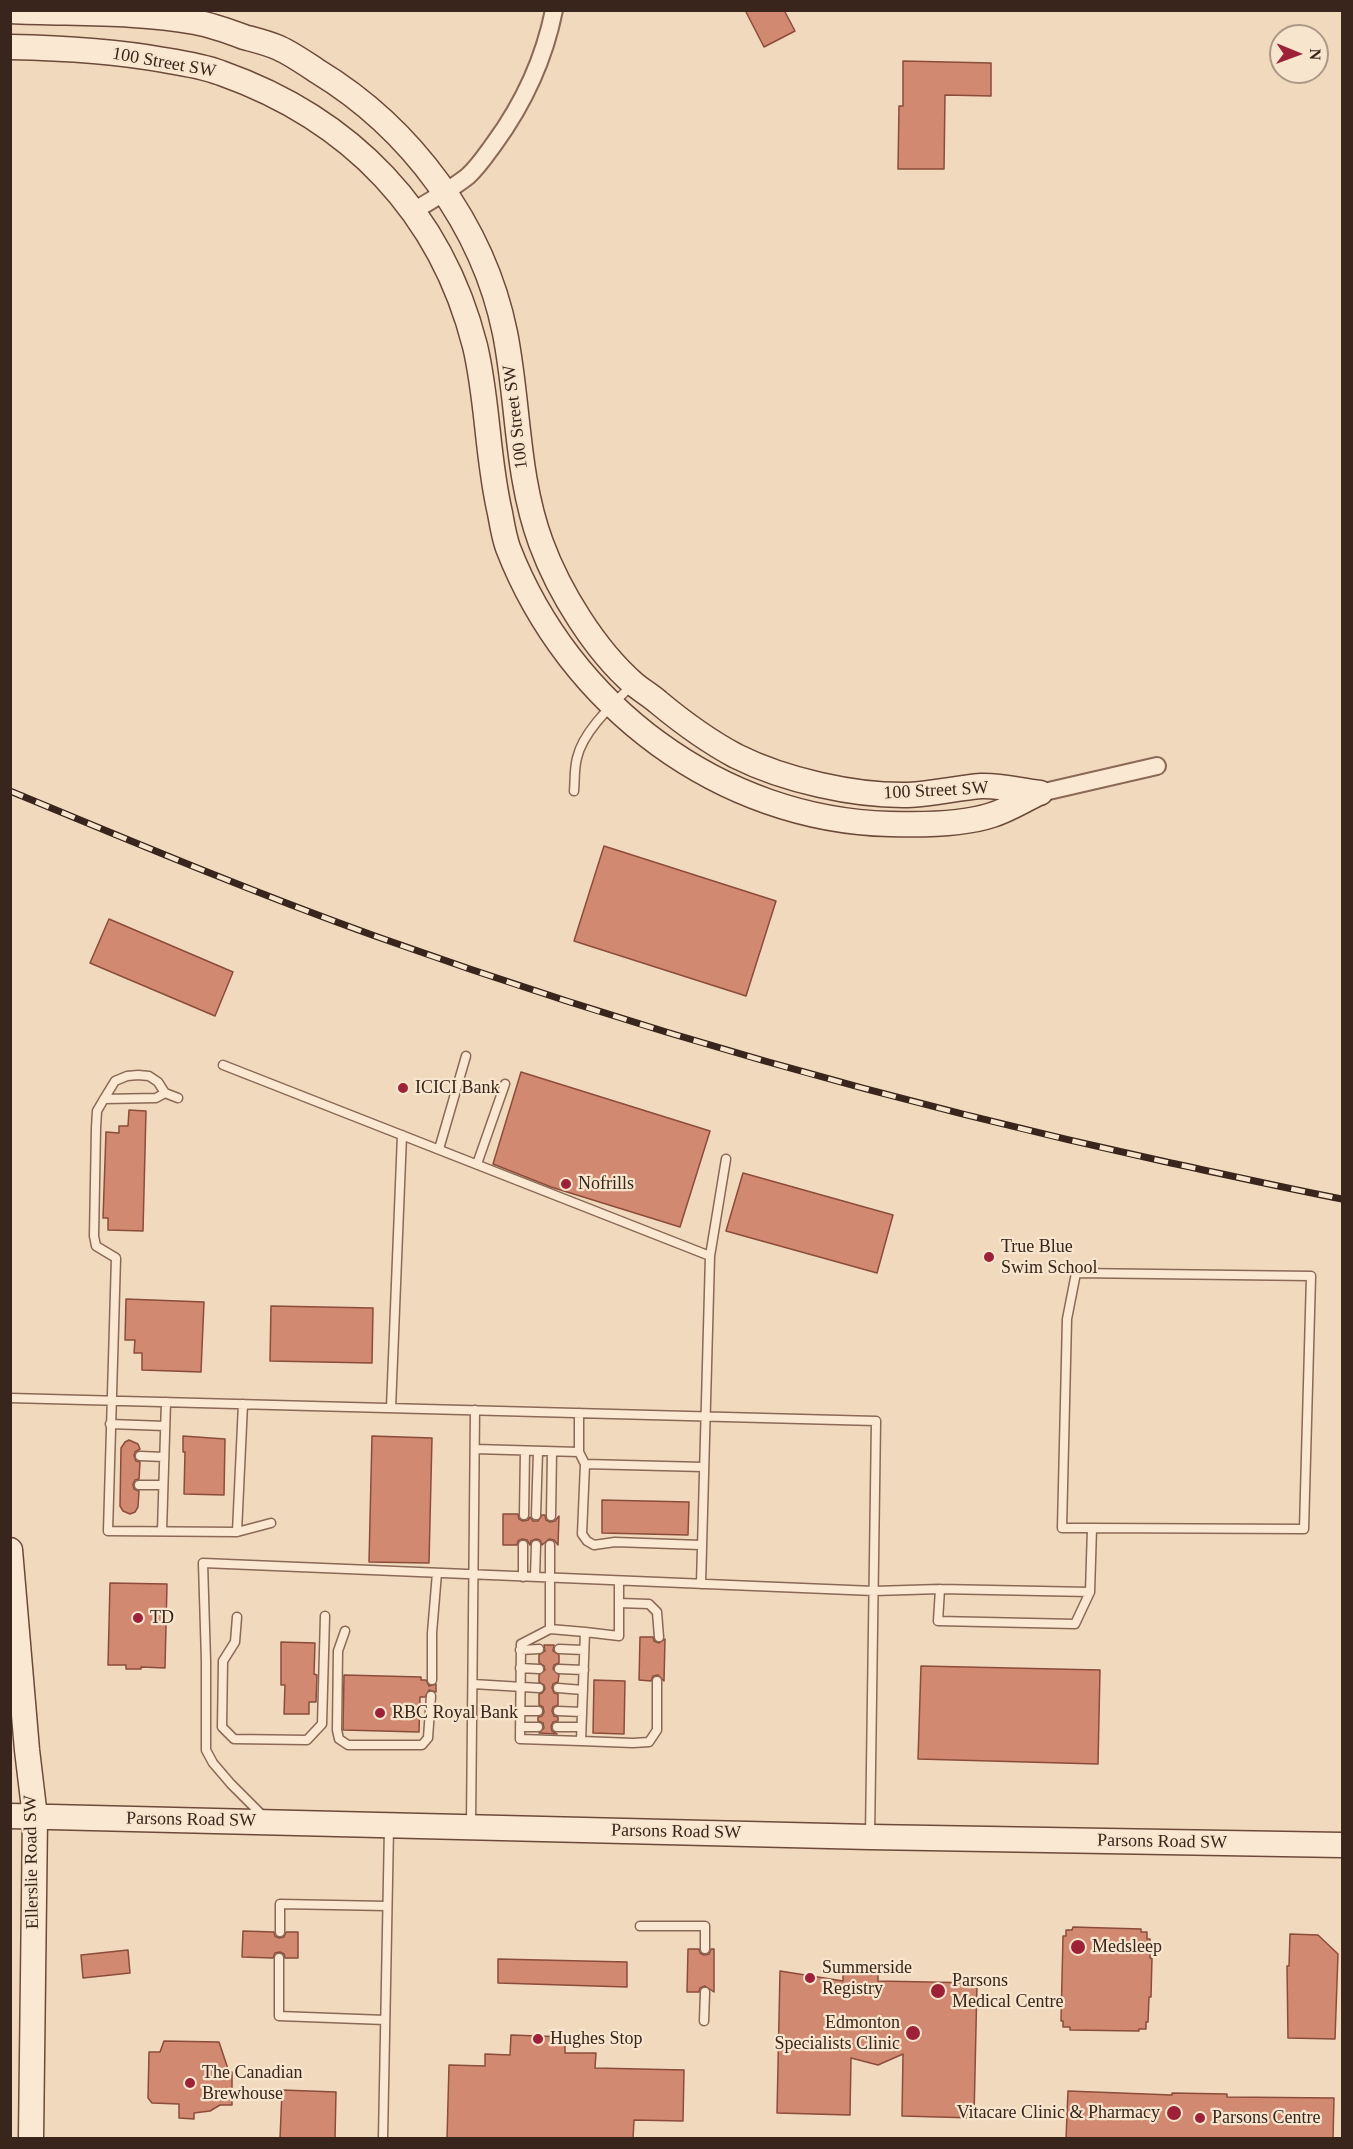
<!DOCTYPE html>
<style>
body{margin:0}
#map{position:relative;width:1353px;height:2149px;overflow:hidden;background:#f1d9be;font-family:Georgia,serif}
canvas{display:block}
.frame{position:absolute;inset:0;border:12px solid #39251b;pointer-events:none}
.north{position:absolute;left:1269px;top:24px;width:60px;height:60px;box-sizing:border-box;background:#f8e5ce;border:2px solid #ac9886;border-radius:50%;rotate:91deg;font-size:16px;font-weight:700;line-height:24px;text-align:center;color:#39251b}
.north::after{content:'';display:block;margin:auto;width:21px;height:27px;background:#9e2237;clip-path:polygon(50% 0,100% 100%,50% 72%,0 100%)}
</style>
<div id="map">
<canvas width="1353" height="2149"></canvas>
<div class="frame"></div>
<div class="north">N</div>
</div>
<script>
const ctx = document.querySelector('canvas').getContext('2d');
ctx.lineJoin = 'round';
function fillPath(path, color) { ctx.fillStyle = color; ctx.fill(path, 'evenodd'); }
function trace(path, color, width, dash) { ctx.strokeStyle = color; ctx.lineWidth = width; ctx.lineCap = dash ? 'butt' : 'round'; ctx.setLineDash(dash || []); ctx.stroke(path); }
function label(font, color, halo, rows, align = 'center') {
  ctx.font = font + ' Georgia,serif'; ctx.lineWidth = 4.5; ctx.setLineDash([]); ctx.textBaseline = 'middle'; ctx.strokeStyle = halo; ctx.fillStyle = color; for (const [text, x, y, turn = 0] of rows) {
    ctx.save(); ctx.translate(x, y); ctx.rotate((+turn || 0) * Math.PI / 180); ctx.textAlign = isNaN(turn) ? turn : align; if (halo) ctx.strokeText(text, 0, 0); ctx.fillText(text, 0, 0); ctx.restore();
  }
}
const building = new Path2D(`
 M745,10H784L795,31L764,47Z
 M903,61L991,63V96L945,95L944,169H898L899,106H903Z
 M604,846L776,901L746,996L574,941Z
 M109,919L233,972L215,1016L90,963Z
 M521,1072L710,1131L680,1227L551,1187L493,1164Z
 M129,1110L146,1111L143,1231L108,1230V1218H103L106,1132L119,1133V1126H128Z
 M743,1173L893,1215L877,1273L726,1231Z
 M126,1299L204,1302L201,1372L142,1370V1353H134L135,1340H125Z
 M271,1306L373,1308L372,1363L270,1361Z
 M183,1436L225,1439L224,1495L184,1494L185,1452H183Z
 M372,1436L432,1438L429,1563L369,1562Z
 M129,1440L138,1444L140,1449L135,1452L134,1456L136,1461L140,1462L139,1479L135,1480L133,1484L134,1489L139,1491L138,1507L135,1512L130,1514L123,1511L120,1506L121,1448L125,1442Z
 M602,1500L689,1502L688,1535L602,1533Z
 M503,1514H518L519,1519L523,1521L528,1520L530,1517L533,1521H538L542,1515H545L546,1520L550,1522L555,1521L559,1516L558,1545L554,1540L549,1539L542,1545L540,1540L536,1539L531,1541L530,1545L527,1540L522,1539L518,1541L517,1545H503Z
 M110,1583L167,1584L165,1668L141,1667V1669H126V1665H108Z
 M640,1637H653L654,1641L659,1643L665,1639L664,1681L658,1675L653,1676L651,1681L639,1680Z
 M281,1642L315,1643L314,1674L317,1675L316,1702H309V1714H284L285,1685H281Z
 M544,1645H554L553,1651L559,1655V1663L554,1665L553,1669L559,1675L558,1682L553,1684L552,1688L554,1693L558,1694V1705L553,1707L552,1711L554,1716L558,1717V1721L553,1722L551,1726L552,1731L557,1734L539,1733L544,1728L543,1723L538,1721V1717L542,1716L544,1712L543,1707L539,1705V1694L542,1693L545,1689L544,1685L539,1682V1675L545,1670L544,1666L539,1663V1655L545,1651Z
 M921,1666L1100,1670L1098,1764L918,1759Z
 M344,1675L421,1677V1680H426L429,1686L436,1684V1692L429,1690L425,1697H420L419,1732L343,1730Z
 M594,1680L625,1681L624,1734L593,1733Z
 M1073,1927L1141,1929V1932H1147V1939H1150V1958H1152L1151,1997H1149L1148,2022H1146V2029H1139V2031L1070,2030V2027H1063V2021H1061L1063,1936H1066V1930H1072Z
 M243,1931L274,1932L275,1936L279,1938L284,1937L286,1932H298V1958H285L284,1954L280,1952L275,1953L273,1958L242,1957Z
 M1290,1934L1318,1935L1338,1954L1335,2039L1288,2038L1287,1966H1289Z
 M688,1949H699L700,1953L704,1955L709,1954L711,1949H714V1992L705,1986L700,1988L699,1992H687Z
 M128,1950L130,1973L83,1978L81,1955Z
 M498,1959L627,1962V1987L498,1983Z
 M867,1963V1969H878V1981L977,1983L974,2118L902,2116L903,2054L878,2065L851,2058L850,2115L777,2113L780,1971L843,1981V1974Z
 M511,2035L565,2037V2053H596L595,2068L684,2070L683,2121L634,2120L633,2139H447L449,2065L485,2066V2054L510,2055Z
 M164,2041L219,2042L229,2072H232V2105H220L210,2111L194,2113V2119L179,2118V2104L152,2103L148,2098L149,2052H160Z
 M282,2090L336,2092L335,2139H280Z
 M1068,2091L1172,2095V2093L1227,2094V2097L1334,2098L1333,2139H1066Z`);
fillPath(building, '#d28971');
trace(building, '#8b4c3a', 1.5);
const lane = new Path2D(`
 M574,791C575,781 574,769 577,758C583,731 614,703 633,684
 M223,1065L710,1256
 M178,1098L165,1093L158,1082L149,1076L138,1075L127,1076L115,1081L104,1099L97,1111L96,1128L94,1236L96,1246L116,1258L108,1531L237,1532L271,1523
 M104,1099L156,1098L165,1093
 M439,1149L466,1056
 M477,1164L505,1084
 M10,1398L876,1421L870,1836
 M391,1408L402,1135
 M110,1424L165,1426
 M475,1449L579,1452V1413
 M579,1452L585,1464L582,1534L587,1541L594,1545L615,1542L701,1545
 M140,1456L164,1457
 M585,1464L703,1467
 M139,1485H163
 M524,1515L525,1451
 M536,1515L538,1451
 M551,1516L552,1452
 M162,1531L166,1402
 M237,1532L243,1404
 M550,1545V1629L521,1644L520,1739L581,1741L585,1632L619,1636V1581
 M523,1577V1545
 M535,1577L536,1545
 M701,1584L710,1256L726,1159
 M1090,1592L1092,1528L1304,1529L1311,1276L1076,1273L1067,1319L1062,1528H1092
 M619,1603L649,1604L657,1612L659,1637
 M237,1617L235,1642L223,1661L222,1727L234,1739L307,1740L322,1724L325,1616
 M550,1629L585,1632
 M345,1631L338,1651L337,1730L339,1739L348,1745H422L428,1738L431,1696
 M559,1649L584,1650
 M520,1650L539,1649
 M520,1668L539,1669
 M559,1669L584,1670
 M432,1680V1633L437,1573
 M473,1684L539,1688
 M558,1688L583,1690
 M521,1711H538
 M558,1711L582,1712
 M520,1727H538
 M557,1727H581
 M581,1741L633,1743L649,1742L657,1730V1681
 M264,1817L231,1784L213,1763L206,1750V1661L203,1563L874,1591L940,1589L1090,1592L1075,1624L938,1621L940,1589
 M471,1826L475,1410
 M640,1926H705V1949
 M280,1932V1904L387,1906
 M279,1958V2016L385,2020
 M704,2021L705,1992
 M383,2138L389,1828`);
const street = new Path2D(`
 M414,211C431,200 452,189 468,176C478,167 486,155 494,144C524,103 544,60 554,10
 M1040,793L1157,766`);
const secondary = new Path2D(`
 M10,11C71,14 134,11 195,22C211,25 228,31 244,37C255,40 268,43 279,48C292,54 305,63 317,71C411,128 483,225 505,333C519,404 516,475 541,543C559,592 595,650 634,684C641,690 650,695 658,702C682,722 708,741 736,756C784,780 854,796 908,795C933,794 957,788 981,786C1000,785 1021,791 1040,793
 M10,47C62,48 114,51 164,60C183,63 203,66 221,73C351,119 441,212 475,346C488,400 487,458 500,513C502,524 504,537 508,548C569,706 721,820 890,824C922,825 962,825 992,815C1008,810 1024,800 1039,793
 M10,1550L27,1750L35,1817L31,2138
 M10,1816L870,1837L1342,1845`);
trace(lane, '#8a6956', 11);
trace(street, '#8a6956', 20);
trace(secondary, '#6c4a39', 27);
trace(lane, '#fbe8d2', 8);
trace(street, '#fbe8d2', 16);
trace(secondary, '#fbe8d2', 24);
const rail = new Path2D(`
 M10,791C131,841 252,892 375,936C635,1029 901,1104 1171,1163C1228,1175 1285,1188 1342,1199`);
trace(rail, '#39251b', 7);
trace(rail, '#f8e5ce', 4.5, [14]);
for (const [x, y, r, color] of [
 [403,1088,6,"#9e2237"],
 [566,1184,6,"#9e2237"],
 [989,1257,6,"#9e2237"],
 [138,1618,6,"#9e2237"],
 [380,1713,6,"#9e2237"],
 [1078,1947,8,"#9e2237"],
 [810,1978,6,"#9e2237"],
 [938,1991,8,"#9e2237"],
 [913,2033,8,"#9e2237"],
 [538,2039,6,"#9e2237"],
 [190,2083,6,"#9e2237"],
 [1174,2113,8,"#9e2237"],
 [1200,2118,6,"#9e2237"]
]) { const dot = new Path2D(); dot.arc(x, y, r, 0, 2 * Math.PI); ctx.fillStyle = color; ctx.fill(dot); trace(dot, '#f8e5ce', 2); }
label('18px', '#39251b', '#f8e5ce', [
 ["100 Street SW",164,63,10],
 ["100 Street SW",516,417,-97],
 ["100 Street SW",936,791,-3],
 ["Parsons Road SW",191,1820,1],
 ["Parsons Road SW",676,1832,1],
 ["Parsons Road SW",1162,1842,1],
 ["Ellerslie Road SW",32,1862,-91]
]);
label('18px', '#39251b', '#f8e5ce', [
 ["ICICI Bank",415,1088],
 ["Nofrills",578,1184],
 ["True Blue",1001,1247],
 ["Swim School",1001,1268],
 ["TD",150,1618],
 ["RBC Royal Bank",392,1713],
 ["Medsleep",1092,1947],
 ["Summerside",822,1968],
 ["Registry",822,1989],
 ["Parsons",952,1981],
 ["Medical Centre",952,2002],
 ["Edmonton",900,2023,"right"],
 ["Specialists Clinic",900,2044,"right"],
 ["Hughes Stop",550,2039],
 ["The Canadian",202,2073],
 ["Brewhouse",202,2094],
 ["Vitacare Clinic & Pharmacy",1160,2113,"right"],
 ["Parsons Centre",1212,2118]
], 'left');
</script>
